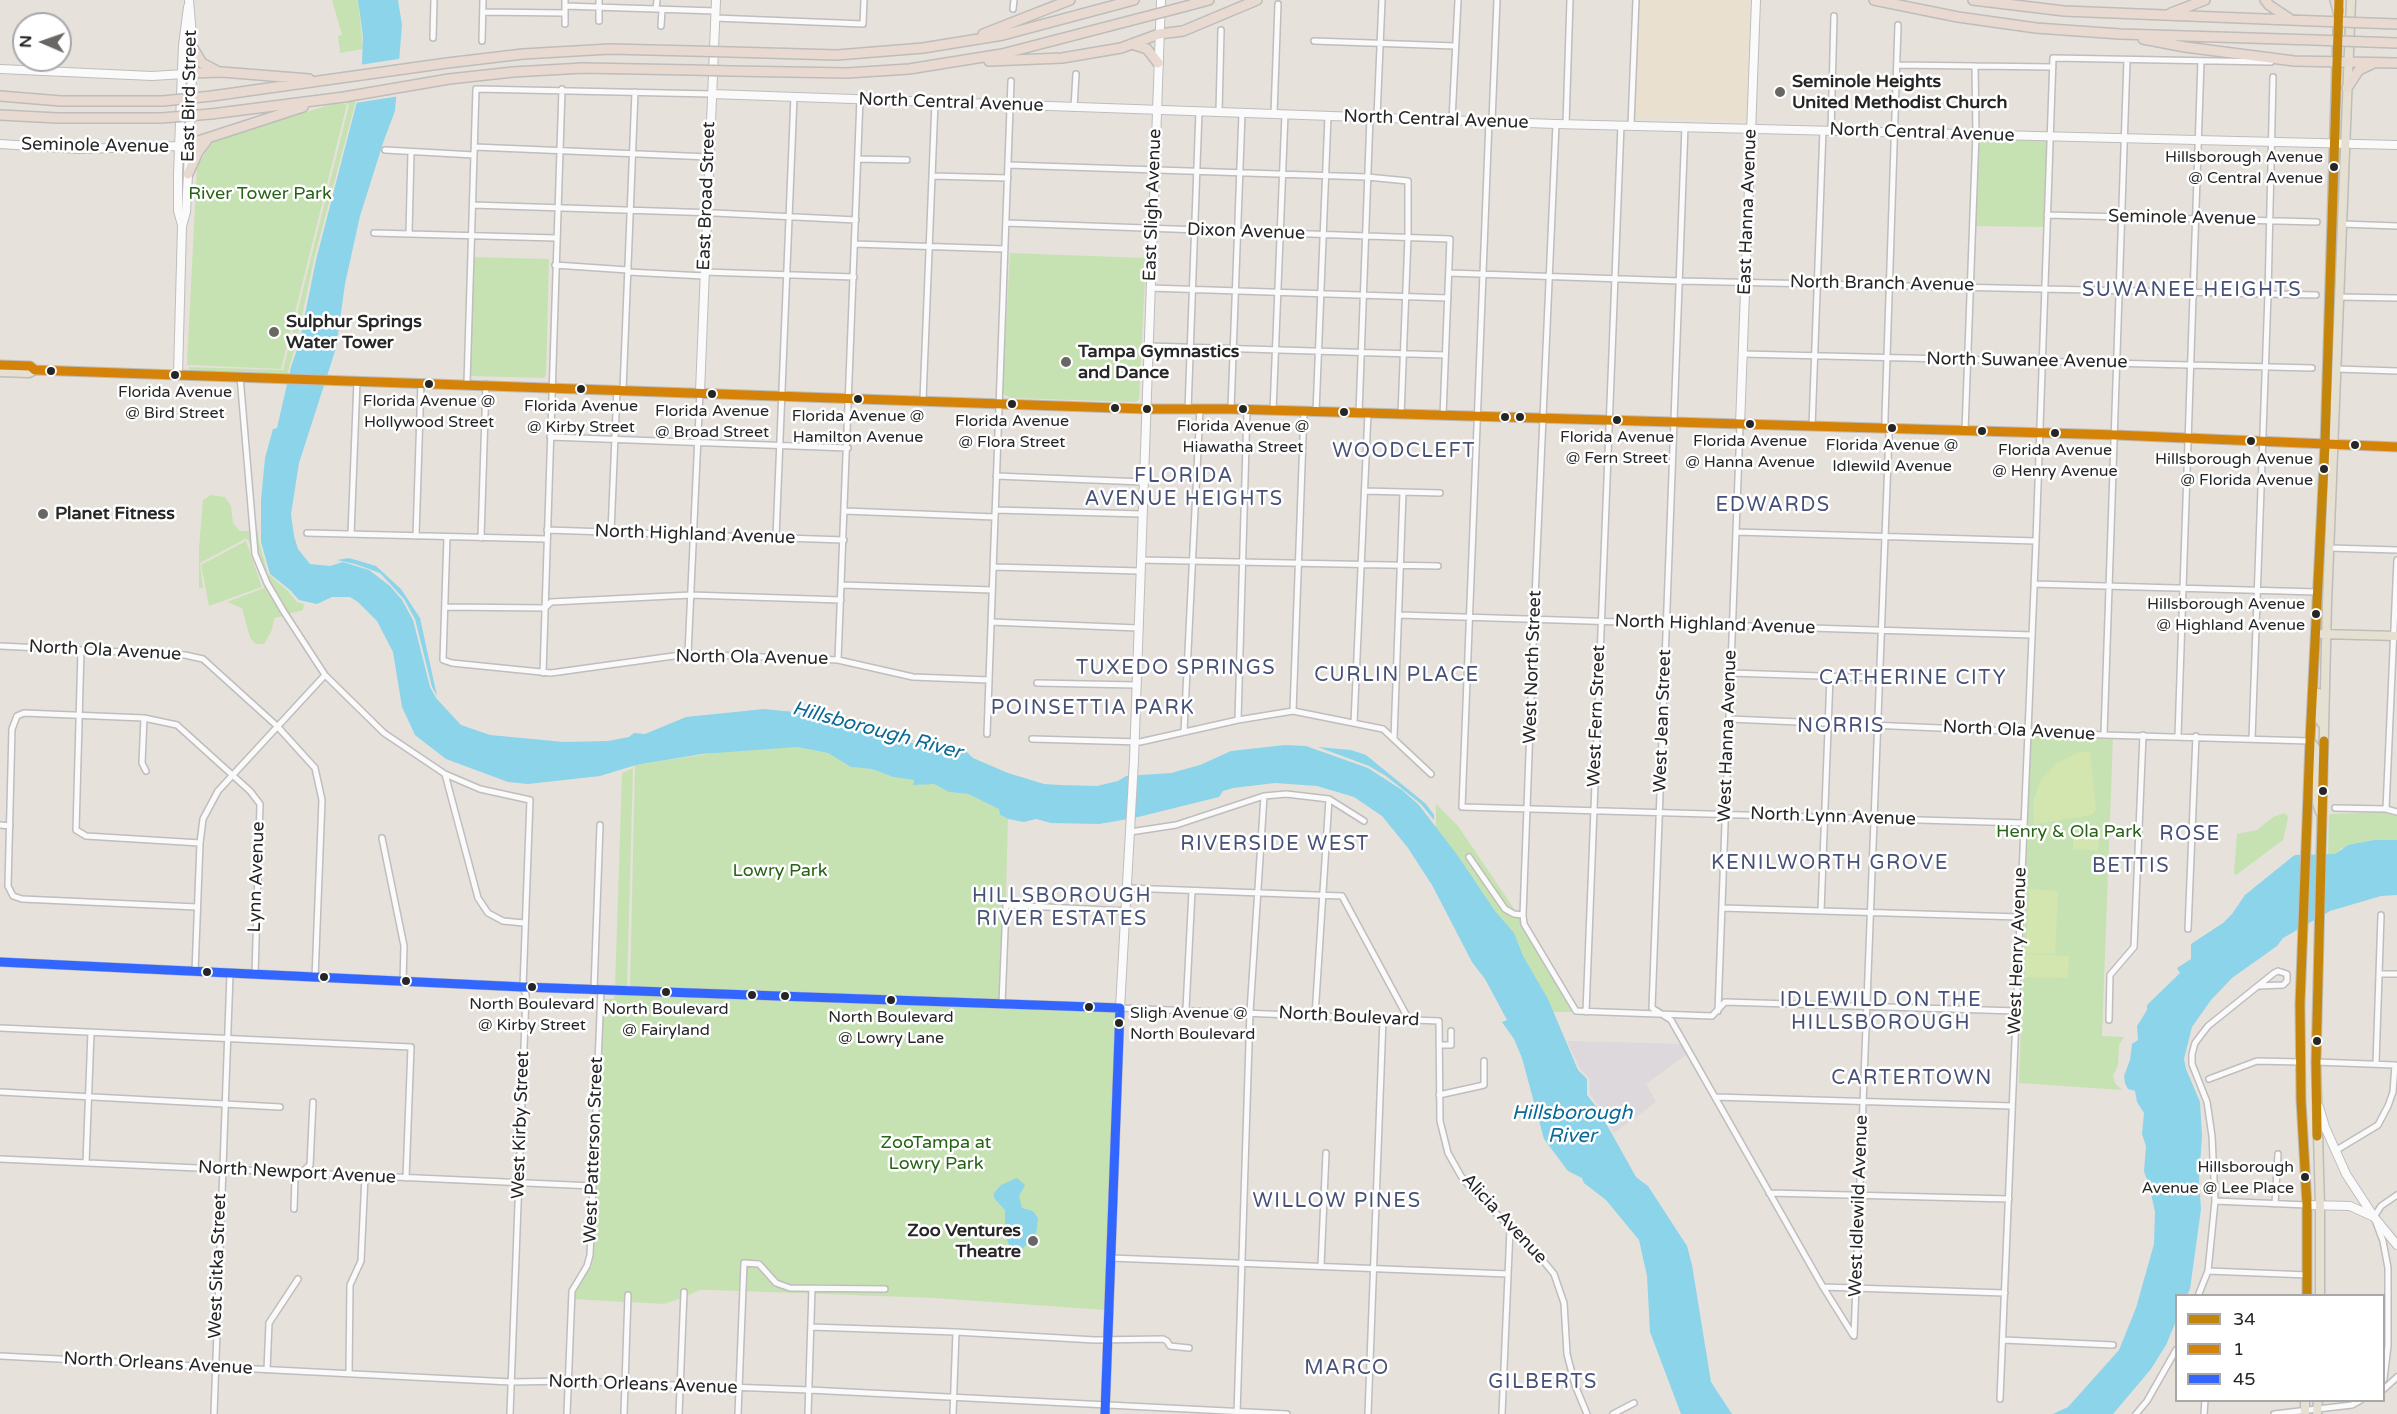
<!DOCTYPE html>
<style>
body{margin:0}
#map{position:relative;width:2397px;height:1414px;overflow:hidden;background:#e6e1db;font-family:"Varela Round",sans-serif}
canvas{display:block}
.legend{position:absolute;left:2175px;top:1294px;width:210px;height:108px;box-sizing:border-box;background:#fff;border:2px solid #a8a8a8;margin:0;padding:8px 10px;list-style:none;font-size:18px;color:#262626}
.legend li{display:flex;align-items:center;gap:12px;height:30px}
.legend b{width:30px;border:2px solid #a8a8a8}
.north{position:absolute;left:12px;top:12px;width:60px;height:60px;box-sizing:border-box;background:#fff;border:2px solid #a8a8a8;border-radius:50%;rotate:272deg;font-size:16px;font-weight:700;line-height:24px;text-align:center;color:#262626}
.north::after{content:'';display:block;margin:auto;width:21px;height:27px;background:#696765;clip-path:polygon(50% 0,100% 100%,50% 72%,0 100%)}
</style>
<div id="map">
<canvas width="2397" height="1414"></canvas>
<ul class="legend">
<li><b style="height:8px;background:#c3860a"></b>34</li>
<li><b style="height:8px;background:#d48208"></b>1</li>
<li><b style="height:8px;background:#36f"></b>45</li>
</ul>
<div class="north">N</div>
</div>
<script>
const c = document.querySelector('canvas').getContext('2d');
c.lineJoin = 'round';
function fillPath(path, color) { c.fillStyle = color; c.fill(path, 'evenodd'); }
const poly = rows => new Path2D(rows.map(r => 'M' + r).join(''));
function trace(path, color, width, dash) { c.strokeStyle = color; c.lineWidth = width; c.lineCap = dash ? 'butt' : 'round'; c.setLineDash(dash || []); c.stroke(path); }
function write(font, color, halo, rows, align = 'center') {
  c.font = font + ' "Varela Round",sans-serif'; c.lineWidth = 5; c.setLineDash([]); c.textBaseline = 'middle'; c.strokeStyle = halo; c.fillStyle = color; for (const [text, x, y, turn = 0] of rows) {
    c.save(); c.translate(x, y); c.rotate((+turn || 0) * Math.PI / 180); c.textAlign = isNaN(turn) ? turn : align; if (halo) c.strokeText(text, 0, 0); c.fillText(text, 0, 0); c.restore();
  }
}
fillPath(poly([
 [1567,1041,1682,1044,1687,1054,1646,1084,1656,1102,1614,1133,1600,1108,1590,1094,1589,1078,1580,1069]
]), '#dcd8db');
fillPath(poly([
 [1637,0,1750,0,1746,121,1633,117]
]), '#eae0cf');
fillPath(poly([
 [332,0,358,0,363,49,340,53,338,36,342,35],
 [356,100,314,259,296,344,287,375,189,372,189,367,283,370,349,105,345,102],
 [336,103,347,104,281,369,187,365,197,167,207,150,214,140],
 [1978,139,2048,140,2045,227,1975,226],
 [1010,253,1146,258,1139,399,1136,402,1011,398,1002,393],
 [473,257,549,259,546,375,544,378,470,376],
 [211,495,225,497,231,506,233,523,240,531,249,531,252,550,248,540,245,539,200,563,203,589,199,587,199,548,203,500],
 [255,530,258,530,259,542,268,574,288,591,297,602,304,604,303,610,288,614,286,611,269,582,258,554],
 [246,541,262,587,209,606,201,565],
 [260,573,283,616,274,618,272,630,264,644,256,644,250,638,242,608,227,602,264,588],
 [2031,735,2113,738,2102,1036,2124,1037,2119,1045,2118,1065,2113,1076,2115,1083,2122,1090,2019,1083],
 [797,747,828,753,851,767,872,769,893,777,914,780,913,784,934,784,949,792,968,794,999,809,1000,815,1008,819,1003,1002,630,988,635,765,734,750],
 [633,768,627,988,615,988,622,773],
 [1436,804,1458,826,1521,919,1572,1012,1551,1012,1436,829],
 [2386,812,2397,815,2397,840,2374,840,2341,848,2336,854,2328,854,2329,814],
 [2284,813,2287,815,2288,819,2283,840,2236,875,2234,873,2237,834,2257,830,2273,817],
 [615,993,1117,1010,1106,1310,935,1298,711,1290,700,1290,686,1296,687,1290,681,1290,681,1298,664,1304,630,1302,630,1293,625,1293,625,1302,574,1299,576,1288,592,1266,593,1255,603,1015,605,999,614,999]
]), '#c7e2b2');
fillPath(poly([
 [2080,752,2090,752,2096,810,2092,815,2034,824,2033,801,2041,779,2056,764],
 [2073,832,2099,833,2098,850,2073,849],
 [2029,889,2058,891,2055,954,2026,953],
 [2025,954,2069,956,2068,978,2025,977]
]), '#d3e6b0');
fillPath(poly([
 [358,0,398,0,402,25,395,111,384,140,360,216,345,284,336,348,299,463,291,514,294,536,298,549,310,564,330,566,343,562,369,570,390,586,402,600,413,620,430,687,436,698,461,725,490,735,564,742,608,741,629,737,634,733,645,734,686,717,764,709,805,713,887,739,951,749,958,747,963,748,973,758,1008,773,1044,784,1060,785,1097,786,1118,781,1126,776,1171,773,1200,765,1231,751,1285,745,1306,746,1368,768,1402,790,1419,805,1458,856,1495,911,1514,933,1523,956,1548,999,1578,1070,1587,1079,1587,1095,1598,1109,1636,1177,1648,1186,1687,1246,1692,1265,1711,1382,1732,1414,1681,1414,1650,1332,1647,1276,1639,1240,1606,1200,1584,1183,1582,1178,1568,1171,1544,1139,1522,1058,1514,1039,1502,1022,1507,1020,1485,979,1472,962,1432,885,1408,848,1382,816,1354,797,1317,786,1275,783,1233,788,1223,791,1219,797,1134,818,1099,824,1051,823,1036,819,1024,822,1008,819,1000,815,999,809,968,794,949,792,934,784,913,785,914,780,893,777,872,769,851,767,828,753,797,747,702,754,636,765,600,776,528,784,508,782,446,759,415,735,402,707,393,652,377,621,358,602,350,597,332,597,317,604,299,600,290,590,270,574,261,542,261,500,265,458,273,429,277,428,291,367,299,344,316,260,361,86,363,37],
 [349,558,376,566,401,589,420,618,437,696,432,687,415,619,404,599,380,573,355,564,337,560],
 [815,714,848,717,882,726,916,742,887,736],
 [1318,747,1351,750,1366,755,1426,804,1434,815,1434,820,1421,804,1386,776,1369,766],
 [2374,840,2397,840,2397,895,2381,896,2330,911,2283,938,2277,946,2232,978,2211,1000,2192,1027,2184,1059,2186,1069,2200,1102,2202,1135,2199,1181,2201,1209,2190,1289,2187,1295,2176,1296,2176,1321,2166,1345,2151,1369,2113,1414,2053,1414,2068,1407,2119,1350,2136,1308,2154,1244,2155,1212,2150,1189,2144,1171,2146,1146,2142,1134,2144,1113,2137,1102,2135,1091,2128,1089,2125,1083,2124,1076,2130,1060,2132,1044,2138,1040,2137,1026,2147,1010,2147,1005,2180,973,2177,968,2191,959,2191,944,2223,923,2232,914,2245,895,2292,857,2295,855,2335,854,2348,845],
 [1017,1178,1025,1185,1019,1196,1022,1208,1033,1211,1038,1218,1036,1235,1020,1251,1014,1250,1008,1243,1005,1231,1005,1210,994,1198,994,1193,1001,1185]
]), '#8cd4ea');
fillPath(poly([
 [405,58,406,68,401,70,400,96,355,103,359,65]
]), '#e6e1db');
const street = poly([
 [565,6,715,11],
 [656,9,657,0],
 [1013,9,1014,0],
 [483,12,565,13],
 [715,18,863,24,864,0],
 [599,21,599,0],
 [565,24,565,0],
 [661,26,662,10],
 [433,38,434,0],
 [482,41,483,0],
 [1314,41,1455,46],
 [1897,65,2053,67],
 [1074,108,1076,74],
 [1219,112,1221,30],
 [1274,114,1278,4],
 [1377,117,1382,0],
 [1452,120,1458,0],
 [1489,121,1462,807,2024,823],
 [1492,121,1497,0],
 [1556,124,1534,620,1523,915,1524,924,1576,1011,1712,1016,1725,1002,2016,1011],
 [1566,124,1570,0],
 [1631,125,1636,0],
 [1685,126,1652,1008,1671,1020,1823,1287,1853,1335],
 [1831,131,1834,16],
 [475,147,709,157],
 [385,150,474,155],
 [858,159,907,160],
 [1008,165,1367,177,1408,181,1408,237,1401,415],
 [932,176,1008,178],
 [473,205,715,213,856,220],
 [2047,215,2317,222],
 [1006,223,1450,239,1443,416],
 [2342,224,2397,226],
 [374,233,556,238],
 [409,234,411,152],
 [855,244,1005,249],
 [555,265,628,270],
 [628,272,704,276],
 [704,272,854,277],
 [1449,273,1680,281,2316,295],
 [1150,288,1448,298],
 [2339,297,2397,298],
 [1148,346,1445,355],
 [1743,354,2312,368],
 [2337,369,2397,371],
 [240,376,255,554,267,583,284,612,325,675,384,733,445,774,480,789,530,800,523,987,526,995,510,1414],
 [467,383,476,89,712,94],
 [623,390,635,92],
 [923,400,935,102],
 [1231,409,1242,113],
 [1188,410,1199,111],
 [1273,411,1285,114],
 [1316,412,1328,116],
 [1359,413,1370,117],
 [1812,427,1823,130],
 [1965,431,1976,134,1975,66],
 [550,437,848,448],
 [996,476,1143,482],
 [1365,491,1440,493],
 [995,510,1142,514],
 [845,511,995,517],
 [547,530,844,540],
 [611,532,617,389],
 [1736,532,2036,541],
 [307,533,547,539],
 [351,534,357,381],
 [416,536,421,382],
 [447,537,443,660,452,663,551,673,688,654,838,660,913,677,989,680],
 [776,537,794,96],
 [481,538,486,384],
 [2330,548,2397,550],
 [1140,560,1438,566],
 [993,567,1140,571],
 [2034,584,2317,592],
 [842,585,992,590],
 [445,607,545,608,551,602,691,595,841,600],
 [1399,615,2032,635],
 [991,622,1138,628],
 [0,646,185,655,203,659,277,726,315,768,322,800,315,978],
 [81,650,76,830,86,836,200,843],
 [688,654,700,392],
 [838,660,860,99],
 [543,673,562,89],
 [1731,673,1880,678],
 [1037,683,1136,685],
 [1293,711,1304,411],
 [144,718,142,763,146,771],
 [1729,719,2104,735,2310,741],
 [1238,720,1247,410],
 [1354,723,1368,413],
 [1184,732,1200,409],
 [987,734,1011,81],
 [2104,735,2127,60],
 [2178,736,2201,61],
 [1394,738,1403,493],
 [1032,739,1140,742,1238,720,1293,711,1383,729,1431,774],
 [2252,739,2268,294,2273,77],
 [445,774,478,898,488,913,503,921,524,923],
 [2335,808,2386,809,2397,812],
 [2386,809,2397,560],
 [0,825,10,826],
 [1130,832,1176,825,1264,796,1286,794,1329,799,1364,821],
 [382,838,404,946,403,982],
 [1469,857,1505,909,1514,914,1523,915],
 [1127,888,1342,896,1409,1020],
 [197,907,22,899,13,896,8,886,12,729,17,716,24,713,144,718,177,725,250,791,260,804,255,975],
 [1722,908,2020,917],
 [1821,911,1830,677],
 [2188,929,2196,736],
 [195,972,200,843,203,819,218,791,325,675],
 [2379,974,2397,974],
 [594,990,600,825],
 [1002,1004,1006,905,1126,911],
 [1120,1008,1439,1021,1440,1121,1448,1153,1461,1176,1475,1193,1536,1252,1554,1274,1564,1303,1567,1354,1575,1385,1587,1414],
 [1186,1009,1192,891],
 [1718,1011,1740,425],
 [1586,1012,1621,125],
 [1315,1016,1329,799],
 [2109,1020,2110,975,2134,947,2143,735],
 [0,1028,411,1047,406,1178],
 [1439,1045,1451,1045,1451,1031],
 [2316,1062,2395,1065],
 [2376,1064,2381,915],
 [2209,1079,2257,1061,2300,1062],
 [0,1092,280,1107],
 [1439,1095,1484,1085,1484,1061],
 [1715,1097,2012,1106],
 [2335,1151,2378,1125,2388,1106,2393,1092,2395,1065],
 [0,1159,593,1186],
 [86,1163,91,1032],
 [1769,1193,2009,1199],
 [2215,1201,2307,1205],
 [2275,1204,2278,1154],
 [294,1209,295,1178,310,1165,313,1102],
 [1111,1258,1508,1274],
 [1321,1266,1326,1153],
 [2208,1271,2308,1275],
 [1823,1287,2005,1293],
 [2198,1296,2208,1271,2215,1201,2212,1136,2207,1102,2192,1064,2192,1054,2195,1043,2208,1026,2274,973,2278,971,2287,974,2287,981,2283,985,2258,986],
 [811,1327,956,1332,1095,1340,1163,1339,1167,1341,1170,1346,1189,1348],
 [1854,1336,1889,434,1885,424,1885,417,1898,25],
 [2003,1340,2113,1345],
 [0,1356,511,1382,568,1381,809,1390,1287,1414],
 [267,1370,269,1323,298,1279],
 [349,1373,350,1285,361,1261,365,1176],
 [2384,1379,2388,1346,2388,1268,2383,1241,2374,1217,2381,1206,2397,1195],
 [2384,1389,2397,1377],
 [2000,1399,2036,541,2053,58,2271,62],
 [214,1414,230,974],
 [567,1414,572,1291,587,1266,590,1255,601,990],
 [624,1414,628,1295],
 [679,1414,684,1292],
 [738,1414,744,1263,759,1264,776,1283,790,1288,885,1289],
 [808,1414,812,1288],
 [953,1414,956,1332],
 [1237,1414,1250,1012,1264,796],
 [1368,1414,1383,1019],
 [1502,1414,1510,1229],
 [1613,1414,1634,1403],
 [2136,1414,2147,1401,2176,1350],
 [2204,1414,2205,1400],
 [2274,1414,2352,1405,2361,1400]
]);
const secondary = poly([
 [0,69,152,76,184,74],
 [712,94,1556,124,2397,145],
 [0,144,79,149,181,146],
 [182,225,178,211,178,174,183,45,188,7],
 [178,374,182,226,186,212,188,174,193,48,189,0],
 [700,392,716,0],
 [1740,425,1756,0],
 [0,962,523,987,1120,1008],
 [2319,1107,2325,1127,2346,1174,2374,1217,2397,1245],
 [2307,1205,2350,1206,2372,1216],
 [1105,1414,1120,1008,1134,760,1161,0]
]);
const primary = poly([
 [0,365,30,366,35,370,1145,409,1231,409,2116,435,2397,447],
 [0,372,29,373,35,370],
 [2322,634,2397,636],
 [2318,693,2317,717,2324,726],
 [2310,741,2317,750,2317,803,2320,812],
 [2307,1296,2307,1205,2301,1100,2300,1004,2310,741,2325,444,2338,15],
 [2320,1296,2320,1206,2316,1062,2327,604,2351,0],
 [2305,1414,2305,1400],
 [2317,1414,2318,1400]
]);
const highway = poly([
 [1874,0,1958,17,2036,28,2120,34,2314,40],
 [1973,0,2064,11,2315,21],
 [2265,0,2269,5,2290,19],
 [2335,0,2338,11],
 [1183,7,1209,0],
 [2171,13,2205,0],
 [2369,23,2397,24],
 [983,34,1070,0],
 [2143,39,2185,47,2294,61,2397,63],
 [2369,42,2397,43],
 [1135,45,1147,49,1158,63],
 [193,48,202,63,217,71],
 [731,52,837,55,923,48,1003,35,1134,0],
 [989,61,1062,58,1121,48,1159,34,1183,31,1257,0],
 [731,71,847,73,909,69,1002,54,1129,21],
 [192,73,222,72,309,79],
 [2347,88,2359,70,2372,64],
 [0,96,61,101,163,101],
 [212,96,447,63,523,54,610,49,692,51],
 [211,114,344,97,449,79,513,72,583,68,692,70],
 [0,115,58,118,161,118],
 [189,144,303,107],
 [188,174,198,152,207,140]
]);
trace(street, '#bfbdbd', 8);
trace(secondary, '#bfbdbd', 10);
trace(primary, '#bebdbb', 11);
trace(highway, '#bebdbb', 12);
trace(street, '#fbfafa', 5);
trace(secondary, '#fbfafa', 8);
trace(primary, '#e5e0d1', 8);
trace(highway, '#e8dad1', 9);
const highwayBridge = poly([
 [1129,21,1183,7],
 [2315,21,2369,23],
 [2314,40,2369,42],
 [692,51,731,52],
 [692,70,731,71],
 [163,101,212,96],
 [161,118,211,114]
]);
trace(highwayBridge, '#bebdbb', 12, []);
trace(highwayBridge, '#e8dad1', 9);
trace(poly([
 [2317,1136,2316,1062,2324,741],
 [2307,1296,2307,1205,2301,1100,2300,1004,2310,741,2325,444,2339,0]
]), '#c3860a', 9);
trace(poly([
 [0,365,30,366,35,370,1145,409,1231,409,2116,435,2397,447]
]), '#d48208', 9);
trace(poly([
 [0,962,523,987,1120,1008,1105,1414]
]), '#36f', 9);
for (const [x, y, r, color] of [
 [1780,92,6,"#696765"],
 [2334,167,5,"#262626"],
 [274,332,6,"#696765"],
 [1066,362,6,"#696765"],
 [51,371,5,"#262626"],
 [175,375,5,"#262626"],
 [429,384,5,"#262626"],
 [581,389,5,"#262626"],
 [712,394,5,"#262626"],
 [858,399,5,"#262626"],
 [1012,404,5,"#262626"],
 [1115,408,5,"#262626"],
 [1147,409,5,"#262626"],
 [1243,409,5,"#262626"],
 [1344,412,5,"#262626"],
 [1505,417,5,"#262626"],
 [1520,417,5,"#262626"],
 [1617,420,5,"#262626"],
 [1750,424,5,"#262626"],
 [1892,428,5,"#262626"],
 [1982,431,5,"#262626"],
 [2055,433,5,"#262626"],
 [2251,441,5,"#262626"],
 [2355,445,5,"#262626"],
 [2324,469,5,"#262626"],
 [43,514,6,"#696765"],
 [2316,614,5,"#262626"],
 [2323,791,5,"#262626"],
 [207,972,5,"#262626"],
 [324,977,5,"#262626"],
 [406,981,5,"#262626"],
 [532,987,5,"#262626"],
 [666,992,5,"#262626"],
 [752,995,5,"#262626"],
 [785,996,5,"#262626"],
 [891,1000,5,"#262626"],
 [1089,1007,5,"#262626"],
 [1119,1023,5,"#262626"],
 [2317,1041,5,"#262626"],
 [2305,1177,5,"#262626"],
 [1033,1241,6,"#696765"]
]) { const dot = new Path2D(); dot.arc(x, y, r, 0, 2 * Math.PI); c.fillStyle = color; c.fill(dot); trace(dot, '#fff', 2); }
write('16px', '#262626', '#fff', [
 ["Hillsborough Avenue",2323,158,"right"],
 ["@ Central Avenue",2323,179,"right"],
 ["Florida Avenue",175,393],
 ["@ Bird Street",175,414],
 ["Florida Avenue @",429,402],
 ["Hollywood Street",429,423],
 ["Florida Avenue",581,407],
 ["@ Kirby Street",581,428],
 ["Florida Avenue",712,412],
 ["@ Broad Street",712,433],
 ["Florida Avenue @",858,417],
 ["Hamilton Avenue",858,438],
 ["Florida Avenue",1012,422],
 ["@ Flora Street",1012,443],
 ["Florida Avenue @",1243,427],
 ["Hiawatha Street",1243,448],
 ["Florida Avenue",1617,438],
 ["@ Fern Street",1617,459],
 ["Florida Avenue",1750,442],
 ["@ Hanna Avenue",1750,463],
 ["Florida Avenue @",1892,446],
 ["Idlewild Avenue",1892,467],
 ["Florida Avenue",2055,451],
 ["@ Henry Avenue",2055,472],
 ["Hillsborough Avenue",2313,460,"right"],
 ["@ Florida Avenue",2313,481,"right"],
 ["Hillsborough Avenue",2305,605,"right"],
 ["@ Highland Avenue",2305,626,"right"],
 ["North Boulevard",532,1005],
 ["@ Kirby Street",532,1026],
 ["North Boulevard",666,1010],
 ["@ Fairyland",666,1031],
 ["Sligh Avenue @",1130,1014,"left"],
 ["North Boulevard",1130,1035,"left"],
 ["North Boulevard",891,1018],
 ["@ Lowry Lane",891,1039],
 ["Hillsborough",2294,1168,"right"],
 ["Avenue @ Lee Place",2294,1189,"right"]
]);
write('bold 18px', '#262626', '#fff', [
 ["Seminole Heights",1792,82],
 ["United Methodist Church",1792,103],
 ["Sulphur Springs",286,322],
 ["Water Tower",286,343],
 ["Tampa Gymnastics",1078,352],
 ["and Dance",1078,373],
 ["Planet Fitness",55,514],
 ["Zoo Ventures",1021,1231,"right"],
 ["Theatre",1021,1252,"right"]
], 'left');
write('18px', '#262626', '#fff', [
 ["East Bird Street",190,96,-89],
 ["North Central Avenue",951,103,2],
 ["North Central Avenue",1436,120,2],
 ["North Central Avenue",1922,133,2],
 ["Seminole Avenue",95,146,1],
 ["East Broad Street",707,196,-88],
 ["East Sligh Avenue",1153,205,-88],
 ["East Hanna Avenue",1748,212,-88],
 ["Seminole Avenue",2182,218,1],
 ["Dixon Avenue",1246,232,2],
 ["North Branch Avenue",1882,284,1],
 ["North Suwanee Avenue",2027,361,1],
 ["North Highland Avenue",695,535,2],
 ["North Highland Avenue",1715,625,2],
 ["North Ola Avenue",105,651,3],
 ["North Ola Avenue",752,658,1],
 ["West North Street",1533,667,-88],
 ["West Fern Street",1597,716,-88],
 ["West Jean Street",1663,721,-88],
 ["North Ola Avenue",2019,731,3],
 ["West Hanna Avenue",1728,736,-88],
 ["North Lynn Avenue",1833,817,2],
 ["Lynn Avenue",257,877,-88],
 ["West Henry Avenue",2018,951,-88],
 ["North Boulevard",1349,1017,3],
 ["West Kirby Street",521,1125,-88],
 ["West Patterson Street",594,1150,-88],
 ["North Newport Avenue",297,1173,3],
 ["West Idlewild Avenue",1859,1206,-88],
 ["Alicia Avenue",1504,1219,47],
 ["West Sitka Street",218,1266,-88],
 ["North Orleans Avenue",158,1364,3],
 ["North Orleans Avenue",643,1385,2]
]);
write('18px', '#286317', '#fff', [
 ["River Tower Park",260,194],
 ["Henry & Ola Park",2069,832],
 ["Lowry Park",780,871],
 ["ZooTampa at",936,1143],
 ["Lowry Park",936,1164]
]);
c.letterSpacing = '1.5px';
write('20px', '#475077', '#fff', [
 ["SUWANEE HEIGHTS",2192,291],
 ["WOODCLEFT",1404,452],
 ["FLORIDA",1184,477],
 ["AVENUE HEIGHTS",1184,500],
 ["EDWARDS",1773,506],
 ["TUXEDO SPRINGS",1176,669],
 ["CURLIN PLACE",1397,676],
 ["CATHERINE CITY",1913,679],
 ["POINSETTIA PARK",1093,709],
 ["NORRIS",1841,727],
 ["ROSE",2190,835],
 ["RIVERSIDE WEST",1275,845],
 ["KENILWORTH GROVE",1830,864],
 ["BETTIS",2131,867],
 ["HILLSBOROUGH",1062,897],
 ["RIVER ESTATES",1062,920],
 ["IDLEWILD ON THE",1881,1001],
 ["HILLSBOROUGH",1881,1024],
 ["CARTERTOWN",1912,1079],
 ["WILLOW PINES",1337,1202],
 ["MARCO",1347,1369],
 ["GILBERTS",1543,1383]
]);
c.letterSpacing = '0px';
write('italic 20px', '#0a6997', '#fff', [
 ["Hillsborough River",877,731,15],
 ["Hillsborough",1572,1114],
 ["River",1572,1137]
]);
</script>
